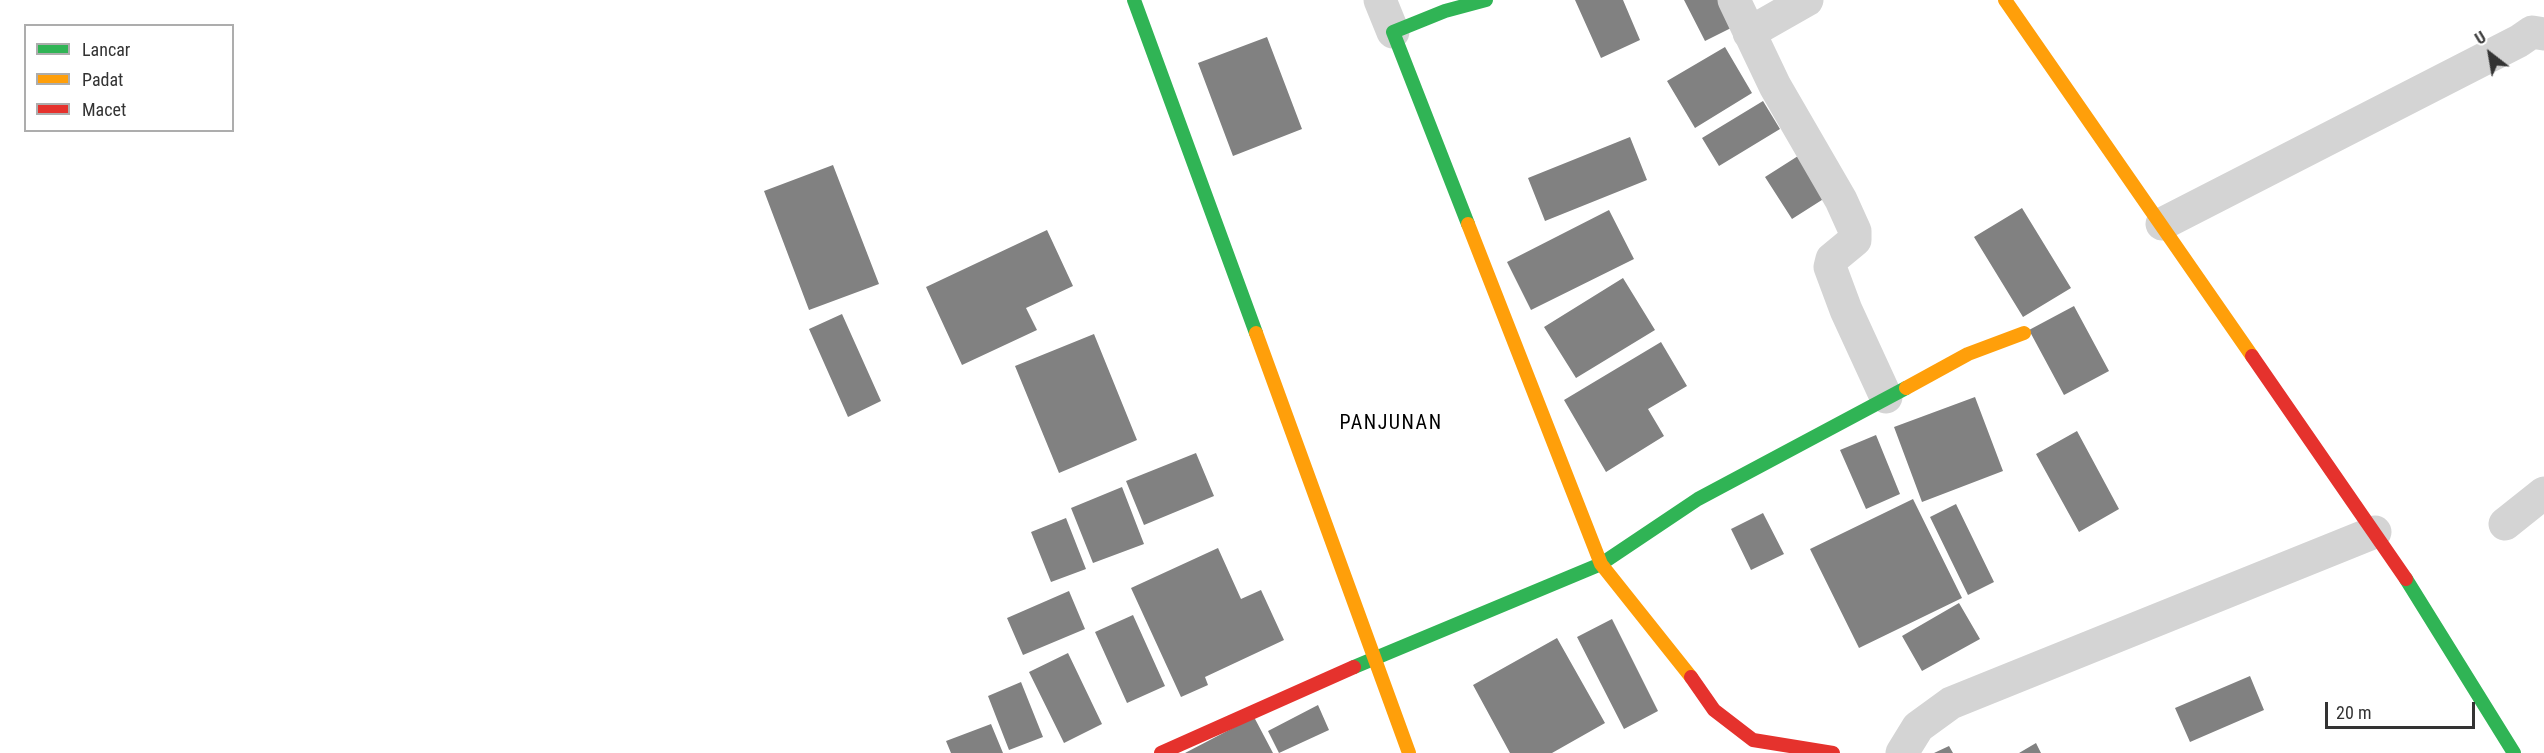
<!DOCTYPE html>
<style>
body{margin:0}
#map{position:relative;width:2544px;height:753px;overflow:hidden;background:#fff;font-family:"Roboto Condensed",sans-serif}
canvas{display:block}
.legend{position:absolute;left:24px;top:24px;width:210px;height:108px;box-sizing:border-box;background:#fff;border:2px solid #adadad;margin:0;padding:8px 10px;list-style:none;font-size:18px;color:#333}
.legend li{display:flex;align-items:center;gap:12px;height:30px}
.legend b{width:30px;border:2px solid #adadad}
.north{position:absolute;left:2460px;top:24px;width:60px;height:60px;-webkit-text-stroke:4px #fff;paint-order:stroke;rotate:329deg;font-size:16px;font-weight:700;line-height:24px;text-align:center;color:#333}
.north::after{content:'';display:block;margin:auto;width:21px;height:27px;background:#333;clip-path:polygon(50% 0,100% 100%,50% 72%,0 100%)}
.scale{position:absolute;left:2325px;top:702px;width:150px;height:27px;box-sizing:border-box;border:3px solid #333;border-top:0;padding-left:8px;font-size:18px;line-height:21px;white-space:nowrap;color:#333;-webkit-text-stroke:4px #fff;paint-order:stroke}
</style>
<div id="map">
<canvas width="2544" height="753"></canvas>
<ul class="legend">
<li><b style="height:8px;background:#30b455"></b>Lancar</li>
<li><b style="height:8px;background:#ff9f0a"></b>Padat</li>
<li><b style="height:8px;background:#e5322d"></b>Macet</li>
</ul>
<div class="north">U</div>
<div class="scale">20 m</div>
</div>
<script>
const c = document.querySelector('canvas').getContext('2d');
c.lineJoin = 'round';
function fillPath(path, color) { c.fillStyle = color; c.fill(path, 'evenodd'); }
const poly = rows => new Path2D(rows.map(r => 'M' + r).join(''));
function trace(path, color, width, dash) { c.strokeStyle = color; c.lineWidth = width; c.lineCap = dash ? 'butt' : 'round'; c.setLineDash(dash || []); c.stroke(path); }
function write(font, color, halo, rows, align = 'center') {
  c.font = font + ' "Roboto Condensed",sans-serif'; c.lineWidth = 6; c.setLineDash([]); c.textBaseline = 'middle'; c.strokeStyle = halo; c.fillStyle = color; for (const [text, x, y, turn = 0] of rows) {
    c.save(); c.translate(x, y); c.rotate((+turn || 0) * Math.PI / 180); c.textAlign = isNaN(turn) ? turn : align; if (halo) c.strokeText(text, 0, 0); c.fillText(text, 0, 0); c.restore();
  }
}
fillPath(poly([
 [1575,0,1623,0,1640,40,1601,58],
 [1684,0,1725,0,1737,25,1705,41],
 [1267,37,1302,129,1233,156,1198,63],
 [1725,47,1752,93,1695,128,1667,81],
 [1763,101,1780,129,1719,166,1702,138],
 [1630,137,1647,180,1545,221,1528,178],
 [1798,156,1825,198,1792,219,1765,177],
 [833,165,879,284,809,310,764,191],
 [2022,208,2071,288,2023,317,1974,237],
 [1609,210,1634,259,1531,310,1507,262],
 [1047,230,1073,286,1026,308,1037,330,962,365,926,287],
 [1623,278,1655,330,1576,378,1544,327],
 [2074,306,2109,371,2064,395,2029,330],
 [842,314,881,401,848,417,809,329],
 [1094,334,1137,440,1059,473,1015,366],
 [1661,342,1687,386,1648,409,1664,436,1606,472,1564,400],
 [1975,397,2003,471,1922,502,1894,427],
 [2077,431,2119,509,2079,532,2036,454],
 [1876,435,1900,494,1866,509,1840,450],
 [1196,453,1214,496,1144,525,1126,481],
 [1122,487,1144,544,1093,563,1071,508],
 [1913,499,1962,598,1859,648,1810,549],
 [1956,504,1994,582,1968,595,1930,517],
 [1763,513,1784,554,1751,570,1731,529],
 [1066,518,1086,569,1051,582,1031,532],
 [1218,548,1241,599,1261,590,1284,640,1205,677,1208,685,1181,697,1131,588],
 [1069,591,1085,629,1023,655,1007,618],
 [1959,603,1980,639,1922,671,1902,636],
 [1133,615,1165,686,1127,703,1095,632],
 [1612,619,1658,711,1624,729,1577,637],
 [1557,638,1605,723,1552,753,1510,753,1473,685],
 [1068,653,1102,724,1064,743,1029,672],
 [2250,676,2264,710,2190,742,2175,708],
 [1021,682,1043,737,1009,750,988,696],
 [1318,705,1329,730,1279,753,1268,731],
 [1254,717,1273,753,1185,753],
 [991,724,1003,753,951,753,946,741],
 [2036,743,2041,753,2019,753],
 [1949,746,1953,753,1934,753]
]), '#818181');
trace(poly([
 [1380,0,1393,32],
 [1734,0,1775,86,1841,200,1855,231,1855,240,1832,259,1830,267,1846,310,1886,397],
 [1749,33,1807,0],
 [2162,224,2519,41,2532,32,2544,34],
 [2505,524,2544,493],
 [1902,753,1918,727,1951,703,2375,532]
]), '#d4d4d4', 33);
trace(poly([
 [1134,0,1256,333],
 [1468,224,1393,32,1445,11,1486,0],
 [2406,579,2514,753],
 [1354,667,1601,564,1698,499,1906,388]
]), '#30b455', 14);
trace(poly([
 [2005,0,2252,356],
 [1468,224,1601,564,1691,677],
 [1256,333,1409,753],
 [1906,388,1968,354,2024,333]
]), '#ff9f0a', 14);
trace(poly([
 [2252,356,2406,579],
 [1691,677,1714,710,1753,740,1833,753],
 [1161,753,1354,667]
]), '#e5322d', 14);
c.letterSpacing = '1.5px';
write('20px', '#000', '#fff', [
 ["PANJUNAN",1391,424]
]);
c.letterSpacing = '0px';
</script>
